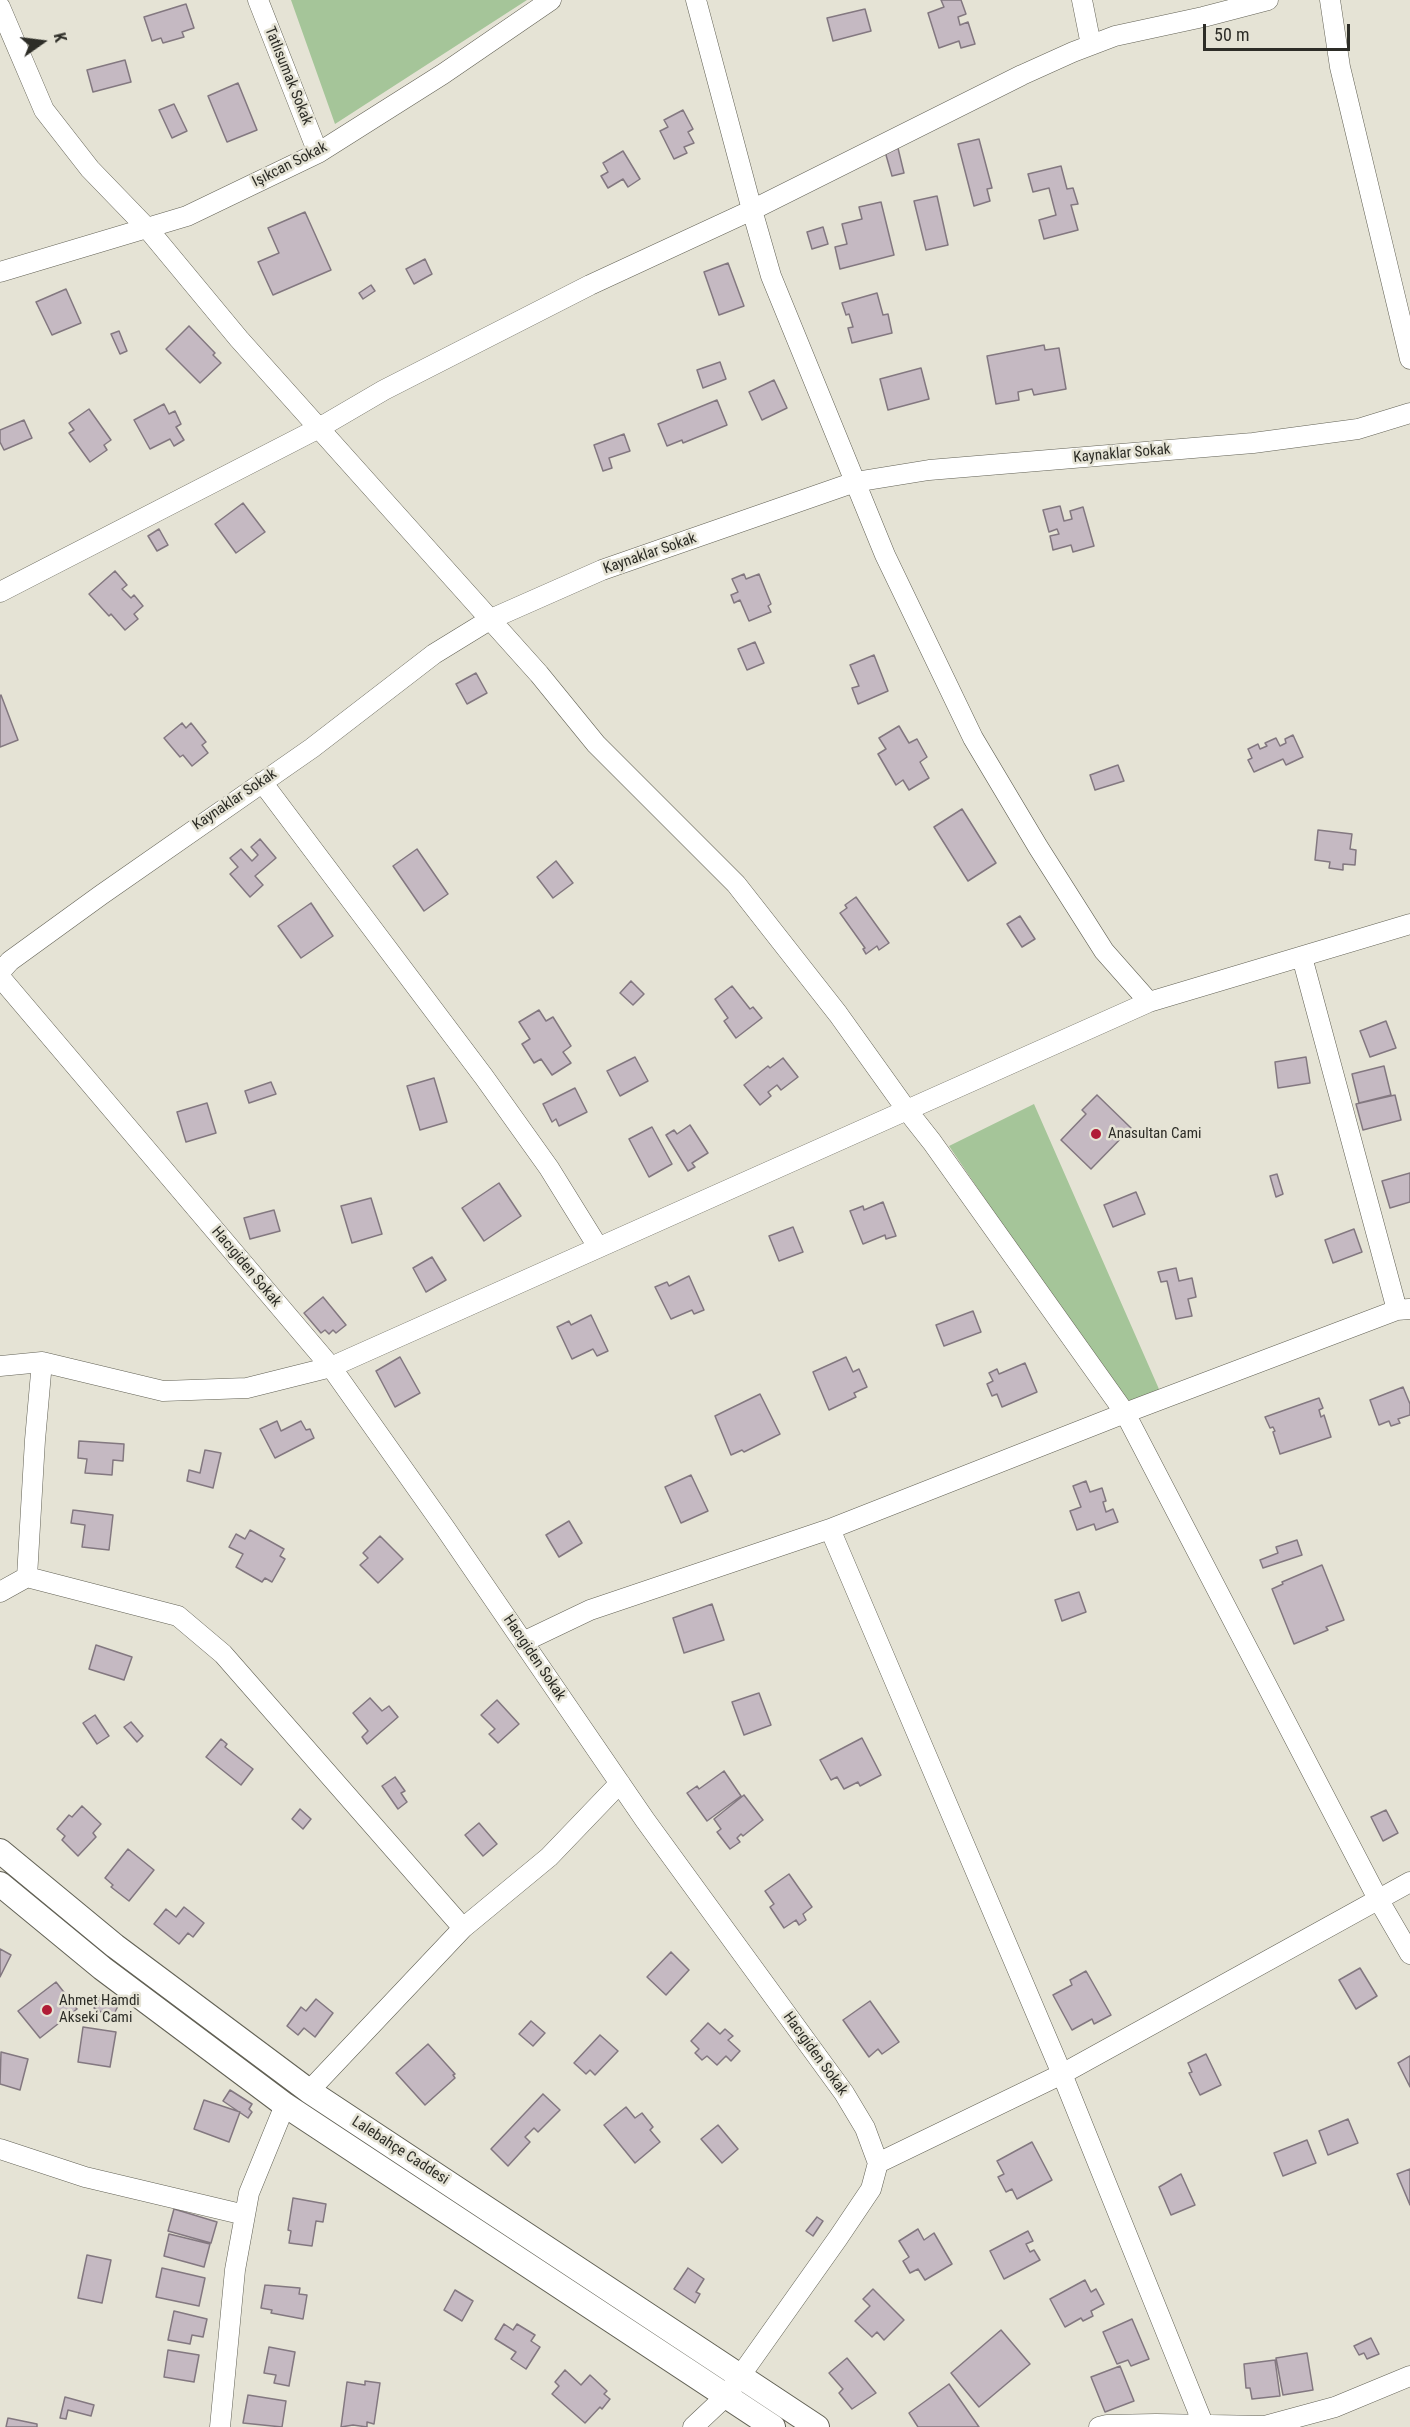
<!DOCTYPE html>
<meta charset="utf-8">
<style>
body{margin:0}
#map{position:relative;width:1410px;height:2427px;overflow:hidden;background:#e5e3d5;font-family:"Roboto Condensed",sans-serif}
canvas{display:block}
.north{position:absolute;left:12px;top:12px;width:60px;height:60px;-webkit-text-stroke:4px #e5e3d5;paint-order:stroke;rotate:76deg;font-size:16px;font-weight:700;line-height:24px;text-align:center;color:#2d2d27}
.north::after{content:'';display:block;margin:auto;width:21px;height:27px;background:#2d2d27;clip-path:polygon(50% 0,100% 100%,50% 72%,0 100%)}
.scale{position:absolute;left:1203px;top:24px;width:147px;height:27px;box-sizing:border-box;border:3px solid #2d2d27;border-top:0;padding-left:8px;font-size:18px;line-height:21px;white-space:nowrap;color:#2d2d27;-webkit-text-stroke:4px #e5e3d5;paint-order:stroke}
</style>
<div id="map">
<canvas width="1410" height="2427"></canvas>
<div class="north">K</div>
<div class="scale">50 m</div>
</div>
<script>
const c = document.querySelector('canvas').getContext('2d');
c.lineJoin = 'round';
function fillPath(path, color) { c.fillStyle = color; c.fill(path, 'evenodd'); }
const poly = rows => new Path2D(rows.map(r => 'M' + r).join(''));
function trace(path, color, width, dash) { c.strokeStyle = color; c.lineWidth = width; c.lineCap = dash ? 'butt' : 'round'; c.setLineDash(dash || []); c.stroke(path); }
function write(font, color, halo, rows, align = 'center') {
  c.font = font + ' "Roboto Condensed",sans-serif'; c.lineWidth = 5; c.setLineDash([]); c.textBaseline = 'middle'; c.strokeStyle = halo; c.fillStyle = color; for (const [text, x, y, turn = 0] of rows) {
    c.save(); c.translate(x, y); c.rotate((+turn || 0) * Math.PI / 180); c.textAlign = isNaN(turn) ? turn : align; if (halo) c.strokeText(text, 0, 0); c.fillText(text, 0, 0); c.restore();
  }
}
fillPath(poly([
 [291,0,527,0,335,124],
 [1034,1104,1162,1396,1123,1402,949,1146]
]), '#a5c599');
const building = poly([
 [941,0,961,0,966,14,958,17,960,25,968,22,975,44,961,48,959,41,939,48,928,13,944,7,941,0],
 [186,4,194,28,182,32,184,37,163,43,161,38,152,41,144,17,186,4],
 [865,9,871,31,833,41,827,18,865,9],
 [125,60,131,82,93,92,87,70,125,60],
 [238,83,257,130,227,142,208,96,238,83],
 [174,104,187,131,172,138,159,110,174,104],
 [683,110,693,129,688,132,694,143,684,147,687,153,674,159,660,131,668,127,664,120,683,110],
 [979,139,992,188,987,189,990,201,974,206,958,144,979,139],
 [897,144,904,173,892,176,884,148,897,144],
 [623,151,640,179,628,187,623,179,608,188,601,176,608,172,603,163,623,151],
 [1061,166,1067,189,1073,188,1078,204,1071,205,1078,230,1044,239,1039,220,1056,215,1049,188,1033,192,1028,174,1061,166],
 [937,196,948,245,926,250,914,201,937,196],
 [881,202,894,255,840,269,835,247,847,244,842,224,862,219,859,207,881,202],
 [305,212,331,270,273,295,258,262,279,253,268,228,305,212],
 [823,227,828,244,812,249,807,232,823,227],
 [425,259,432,274,414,284,406,269,425,259],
 [728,263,744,306,719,315,704,272,728,263],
 [371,285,375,291,363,299,359,293,371,285],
 [66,289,81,323,52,335,36,302,66,289],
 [877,293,883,315,888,314,892,333,852,343,848,328,853,327,849,314,846,315,842,303,877,293],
 [189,326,215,353,213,355,221,363,200,383,166,349,189,326],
 [119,331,127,351,120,354,111,334,119,331],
 [1044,345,1045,350,1059,348,1066,389,1034,395,1032,389,1018,392,1019,400,996,404,987,356,1044,345],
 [720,362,726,379,703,388,697,370,720,362],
 [921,368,929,399,888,410,880,379,921,368],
 [774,380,787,408,762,420,749,392,774,380],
 [717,400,727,425,683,443,682,440,667,446,658,424,717,400],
 [164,404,169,414,175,411,181,424,176,427,184,440,174,446,170,439,150,449,134,420,164,404],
 [89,409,111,440,104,445,107,450,90,462,69,433,74,430,69,423,89,409],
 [24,420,32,438,4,450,0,442,0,430,24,420],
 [624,434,630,451,609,458,612,468,603,471,594,445,624,434],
 [243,503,265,532,236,553,215,524,243,503],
 [1060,506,1064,521,1072,519,1070,511,1083,507,1094,546,1073,552,1071,545,1053,550,1050,536,1059,534,1057,529,1049,532,1043,510,1060,506],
 [159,529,168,545,157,551,148,536,159,529],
 [115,571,127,585,122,589,131,598,134,595,143,606,134,614,138,619,125,630,111,614,109,616,89,594,115,571],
 [744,574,746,579,759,574,771,604,768,606,771,612,749,621,740,600,734,603,731,595,738,592,732,579,744,574],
 [755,642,764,663,747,670,738,649,755,642],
 [874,655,888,691,858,704,852,688,859,686,850,665,874,655],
 [476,673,487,693,467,704,456,684,476,673],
 [1,695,18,740,0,747,0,696,1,695],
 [182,723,186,728,191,723,206,742,202,745,208,753,192,766,183,755,180,757,164,738,182,723],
 [899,726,909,743,917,739,927,757,920,762,929,778,909,790,903,780,896,785,878,754,886,749,879,738,899,726],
 [1293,735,1303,757,1286,765,1283,759,1254,772,1248,760,1252,758,1248,749,1258,744,1260,749,1267,746,1265,743,1276,738,1280,746,1286,743,1285,739,1293,735],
 [1118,765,1124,781,1095,790,1090,775,1118,765],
 [962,809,996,863,968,881,934,827,962,809],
 [1318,830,1352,834,1350,849,1356,850,1355,865,1343,864,1343,870,1329,868,1330,862,1315,860,1318,830],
 [260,839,276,858,255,876,263,885,250,897,230,874,238,867,230,858,241,849,252,861,258,855,251,847,260,839],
 [417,849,448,894,424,911,393,866,417,849],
 [556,861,573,883,553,898,537,877,556,861],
 [856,897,889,943,879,950,877,946,866,954,863,949,865,948,840,913,847,908,845,905,856,897],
 [311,903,333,936,301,958,278,926,311,903],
 [1020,916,1035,939,1022,947,1007,924,1020,916],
 [631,981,644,994,633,1005,620,993,631,981],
 [732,986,750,1009,753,1007,762,1018,736,1038,724,1021,728,1018,715,999,732,986],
 [539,1010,546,1021,553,1017,571,1046,563,1052,571,1063,552,1075,541,1059,534,1063,522,1044,530,1039,519,1022,539,1010],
 [1386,1021,1396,1048,1370,1057,1360,1031,1386,1021],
 [635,1057,648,1081,620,1096,607,1071,635,1057],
 [1306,1057,1310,1083,1278,1088,1275,1062,1306,1057],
 [783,1058,798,1077,781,1090,777,1085,768,1092,771,1096,760,1105,744,1085,768,1066,770,1068,783,1058],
 [1384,1066,1391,1095,1359,1103,1352,1074,1384,1066],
 [434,1078,447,1122,420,1130,407,1086,434,1078],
 [271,1082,276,1094,249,1103,245,1091,271,1082],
 [575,1088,587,1112,559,1126,556,1119,552,1122,543,1104,575,1088],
 [1097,1095,1131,1128,1091,1169,1061,1140,1086,1114,1082,1110,1097,1095],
 [1395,1095,1401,1120,1363,1130,1356,1104,1395,1095],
 [207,1103,216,1133,186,1142,177,1112,207,1103],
 [690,1125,708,1153,692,1163,695,1167,688,1171,666,1135,674,1130,677,1134,690,1125],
 [652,1127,672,1164,649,1177,629,1139,652,1127],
 [1410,1173,1410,1202,1390,1208,1382,1181,1410,1173],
 [1277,1174,1283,1194,1276,1197,1270,1176,1277,1174],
 [499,1183,521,1216,484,1241,462,1208,499,1183],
 [1136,1192,1145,1214,1113,1227,1104,1205,1136,1192],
 [371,1198,382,1234,352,1243,341,1206,371,1198],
 [883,1202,896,1236,886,1239,885,1235,863,1244,850,1211,863,1206,864,1210,883,1202],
 [274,1210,280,1231,250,1239,244,1218,274,1210],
 [793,1227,803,1252,779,1261,769,1236,793,1227],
 [1354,1229,1362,1252,1333,1263,1325,1240,1354,1229],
 [432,1257,446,1280,426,1292,413,1268,432,1257],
 [1176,1268,1179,1281,1192,1278,1196,1297,1188,1299,1192,1316,1176,1319,1167,1281,1161,1282,1158,1272,1176,1268],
 [689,1276,704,1310,694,1314,692,1310,671,1319,655,1287,667,1282,669,1286,689,1276],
 [323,1297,346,1325,336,1333,333,1330,329,1334,325,1330,321,1333,304,1313,323,1297],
 [973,1311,981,1332,944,1346,936,1325,973,1311],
 [591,1315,608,1351,597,1356,593,1349,572,1359,557,1327,569,1321,571,1325,591,1315],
 [400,1357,420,1393,395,1407,376,1371,400,1357],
 [846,1357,853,1372,859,1369,867,1387,854,1393,856,1397,829,1410,813,1372,846,1357],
 [1025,1363,1037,1392,1002,1407,997,1394,992,1396,987,1384,993,1381,989,1373,997,1369,999,1374,1025,1363],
 [1403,1387,1410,1404,1410,1415,1398,1419,1400,1423,1391,1426,1389,1421,1379,1425,1370,1400,1403,1387],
 [760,1394,780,1434,744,1452,742,1450,731,1455,715,1416,760,1394],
 [1319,1398,1323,1408,1319,1410,1321,1417,1324,1415,1331,1437,1280,1454,1273,1432,1275,1431,1273,1427,1270,1428,1265,1417,1319,1398],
 [277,1421,281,1431,301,1421,306,1430,310,1429,314,1438,275,1458,260,1429,277,1421],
 [79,1441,124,1444,123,1461,113,1460,112,1475,85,1473,87,1459,78,1458,79,1441],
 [205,1450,221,1453,213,1488,187,1481,189,1470,200,1473,205,1450],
 [691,1475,708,1511,681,1523,665,1487,691,1475],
 [1086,1481,1090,1492,1102,1488,1106,1501,1103,1502,1106,1512,1113,1509,1118,1522,1096,1530,1094,1524,1077,1530,1070,1511,1081,1507,1073,1486,1086,1481],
 [73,1510,113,1515,109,1550,82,1547,85,1525,71,1523,73,1510],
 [569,1521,582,1543,559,1557,546,1535,569,1521],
 [250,1530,284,1549,280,1556,285,1559,272,1582,265,1578,262,1582,236,1567,243,1554,229,1547,236,1534,245,1539,250,1530],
 [380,1536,403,1559,378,1583,360,1565,368,1558,363,1553,380,1536],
 [1297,1540,1302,1555,1263,1568,1260,1560,1278,1553,1276,1547,1297,1540],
 [1322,1565,1344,1620,1326,1627,1328,1630,1294,1644,1272,1589,1283,1584,1282,1582,1322,1565],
 [1079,1592,1086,1612,1062,1621,1055,1600,1079,1592],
 [712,1604,724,1640,684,1653,673,1618,712,1604],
 [96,1645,132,1657,124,1680,89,1669,96,1645],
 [759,1693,771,1725,744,1735,732,1702,759,1693],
 [370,1698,382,1711,389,1706,398,1717,367,1744,362,1737,368,1731,353,1713,370,1698],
 [497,1700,519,1724,498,1743,489,1734,495,1729,481,1715,497,1700],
 [95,1715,109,1736,97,1744,83,1723,95,1715],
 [131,1722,143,1736,137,1742,124,1727,131,1722],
 [862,1738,881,1775,860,1786,858,1782,844,1789,837,1777,831,1780,820,1760,862,1738],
 [221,1739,227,1744,225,1747,253,1769,241,1785,206,1757,221,1739],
 [724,1771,741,1796,707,1821,687,1793,697,1786,699,1789,724,1771],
 [395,1777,405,1791,401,1793,407,1802,398,1809,382,1786,395,1777],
 [744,1795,763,1820,743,1836,741,1834,737,1838,740,1842,730,1849,717,1832,721,1829,714,1819,744,1795],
 [82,1806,101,1824,93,1833,96,1837,78,1856,62,1840,65,1836,57,1829,69,1815,72,1817,82,1806],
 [300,1809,311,1819,303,1829,292,1819,300,1809],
 [1386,1810,1398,1833,1383,1841,1371,1817,1386,1810],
 [479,1823,497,1844,483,1856,465,1835,479,1823],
 [128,1849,154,1870,129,1901,111,1887,113,1885,105,1878,128,1849],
 [789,1874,812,1907,803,1914,806,1920,799,1925,796,1920,784,1928,770,1907,774,1904,765,1891,789,1874],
 [184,1907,204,1923,193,1937,188,1933,179,1944,154,1924,166,1909,176,1917,184,1907],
 [0,1949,11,1955,0,1977,0,1949],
 [671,1952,689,1970,666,1995,647,1977,671,1952],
 [1360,1968,1377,1996,1356,2009,1339,1980,1360,1968],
 [1086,1971,1111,2015,1094,2024,1092,2019,1072,2030,1053,1995,1072,1985,1070,1980,1086,1971],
 [56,1982,77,2009,40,2038,18,2011,56,1982],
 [102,1994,119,2004,112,2018,94,2008,102,1994],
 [316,1999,333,2013,315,2037,304,2028,298,2035,287,2026,301,2007,306,2011,316,1999],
 [870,2001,899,2042,882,2054,878,2049,869,2057,843,2020,870,2001],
 [531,2021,545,2033,533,2046,519,2034,531,2021],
 [708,2023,720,2034,725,2029,733,2036,728,2040,740,2051,731,2061,726,2056,717,2065,707,2056,702,2060,695,2053,699,2049,691,2041,708,2023],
 [83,2027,116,2032,110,2067,78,2062,83,2027],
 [600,2035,618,2051,595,2075,590,2070,586,2074,574,2063,600,2035],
 [428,2044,455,2074,453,2075,455,2078,425,2105,396,2073,428,2044],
 [1,2052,28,2059,20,2090,0,2084,1,2052],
 [1206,2054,1221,2085,1200,2095,1189,2073,1192,2072,1188,2063,1206,2054],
 [1410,2056,1410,2087,1398,2063,1410,2056],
 [230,2090,252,2104,249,2109,252,2112,248,2118,223,2101,230,2090],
 [543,2094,560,2110,538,2132,534,2128,525,2137,530,2142,508,2166,491,2149,543,2094],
 [204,2100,240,2112,229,2142,194,2129,204,2100],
 [626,2107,635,2118,642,2113,653,2127,650,2130,660,2142,635,2163,604,2125,626,2107],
 [1348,2119,1358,2143,1328,2155,1319,2131,1348,2119],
 [718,2125,738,2149,722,2163,701,2139,718,2125],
 [1307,2140,1316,2163,1283,2176,1274,2153,1307,2140],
 [1032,2142,1052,2180,1017,2199,1012,2189,1006,2192,998,2177,1004,2174,997,2161,1032,2142],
 [1410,2169,1410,2205,1397,2174,1410,2169],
 [1181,2174,1195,2205,1171,2215,1159,2187,1181,2174],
 [293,2198,326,2204,323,2222,316,2221,312,2246,289,2243,291,2231,288,2230,293,2198],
 [174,2209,217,2222,211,2243,168,2231,174,2209],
 [817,2217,823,2221,813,2236,806,2231,817,2217],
 [918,2229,924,2240,934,2233,952,2264,925,2280,918,2269,910,2273,903,2261,909,2257,899,2241,918,2229],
 [1028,2231,1033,2241,1026,2244,1030,2252,1034,2250,1040,2260,1004,2279,990,2251,1028,2231],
 [169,2234,210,2244,204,2267,164,2256,169,2234],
 [87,2255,111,2260,102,2303,78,2298,87,2255],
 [162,2268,205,2278,199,2306,156,2297,162,2268],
 [688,2268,704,2279,696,2292,700,2294,695,2303,674,2289,688,2268],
 [1085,2280,1091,2292,1096,2289,1104,2304,1091,2311,1093,2316,1083,2321,1081,2318,1065,2327,1050,2299,1085,2280],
 [265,2285,300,2288,299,2294,307,2295,303,2319,271,2313,272,2310,261,2308,265,2285],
 [873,2289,904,2320,884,2340,877,2332,872,2337,855,2321,870,2306,863,2299,873,2289],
 [455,2290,473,2301,462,2321,444,2310,455,2290],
 [174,2311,207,2319,203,2337,192,2335,190,2344,168,2340,174,2311],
 [1132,2319,1149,2359,1131,2366,1128,2360,1117,2364,1103,2332,1132,2319],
 [504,2324,513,2330,517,2324,535,2335,531,2341,540,2347,526,2369,511,2359,516,2352,495,2339,504,2324],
 [1001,2330,1030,2364,979,2407,951,2373,1001,2330],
 [1371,2338,1379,2354,1367,2359,1364,2353,1359,2355,1354,2346,1371,2338],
 [269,2347,295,2352,289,2386,274,2383,276,2375,264,2373,269,2347],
 [168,2350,199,2355,194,2382,164,2377,168,2350],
 [1307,2353,1313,2390,1283,2395,1276,2358,1307,2353],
 [847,2358,876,2393,852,2409,839,2393,843,2389,829,2373,847,2358],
 [1275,2360,1280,2396,1252,2399,1250,2388,1246,2388,1244,2364,1275,2360],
 [1120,2366,1134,2401,1105,2412,1091,2377,1120,2366],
 [565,2370,581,2385,590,2375,607,2391,604,2394,610,2399,602,2409,600,2407,585,2423,552,2394,559,2386,555,2382,565,2370],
 [365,2381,380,2383,374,2424,367,2422,367,2427,353,2425,341,2427,347,2382,365,2385,365,2381],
 [949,2384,979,2427,918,2427,909,2413,949,2384],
 [248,2395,286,2401,282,2427,243,2423,248,2395],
 [65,2397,94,2405,91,2416,68,2410,66,2419,60,2418,65,2397],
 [8,2418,37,2424,37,2427,6,2427,8,2418]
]);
fillPath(building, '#c5b9c2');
trace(building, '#837880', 1.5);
const minor = poly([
 [258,0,318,153],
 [1082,0,1091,45],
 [1330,0,1340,67,1410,359],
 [0,7,44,110,90,169,147,228,239,339,539,674,596,744,736,884,838,1014,906,1109,932,1142,1125,1413,1378,1899,1410,1954],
 [0,272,187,216,318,153,443,74,551,0],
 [0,592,319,428,384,390,590,285,752,210,696,0],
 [262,782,484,1077,549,1168,598,1247],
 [1302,957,1397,1310,1409,1309],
 [0,972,10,961,101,895,312,748,434,654,491,619,602,570,855,482,929,470,1253,443,1358,429,1410,413],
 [0,977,331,1367,445,1528,645,1820,844,2093,865,2128,878,2163,871,2189,838,2238,726,2396,693,2427],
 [1149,1002,1104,951,1038,847,973,738,885,555,771,276,752,210,1022,75,1073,52,1115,36,1203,17,1268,0],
 [42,1362,35,1440,27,1577,178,1616,223,1654,463,1928],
 [0,1366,42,1362,163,1391,247,1388,331,1367,1149,1002,1410,924],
 [0,1592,27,1577],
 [523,1642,590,1610,830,1529],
 [309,2091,463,1928,549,1857,620,1783],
 [0,2149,85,2177,245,2215],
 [878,2163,1062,2074,1410,1882],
 [1204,2426,1062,2074,830,1529,1125,1413,1397,1310],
 [220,2427,235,2270,249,2193,285,2105],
 [1099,2427,1107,2425,1156,2424,1265,2426,1335,2407,1410,2376]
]);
const tertiary = poly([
 [0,1851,115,1946,309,2091,817,2427],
 [0,1884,102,1968,285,2105,773,2427]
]);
trace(minor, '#626155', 21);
trace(tertiary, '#626155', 26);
trace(minor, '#fff', 20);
trace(tertiary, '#fff', 24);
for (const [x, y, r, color] of [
 [1096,1134,6,"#b01d36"],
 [47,2010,6,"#b01d36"]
]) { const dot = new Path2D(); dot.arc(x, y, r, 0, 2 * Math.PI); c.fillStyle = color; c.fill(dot); trace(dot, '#e5e3d5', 2); }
write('15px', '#2d2d27', '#e5e3d5', [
 ["Tatlısumak Sokak",288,76,68],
 ["Işıkcan Sokak",290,165,-27],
 ["Kaynaklar Sokak",1122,454,-5],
 ["Kaynaklar Sokak",650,554,-19],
 ["Kaynaklar Sokak",235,800,-34],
 ["Hacıgiden Sokak",246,1267,50],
 ["Hacıgiden Sokak",534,1658,56],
 ["Hacıgiden Sokak",815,2054,54],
 ["Lalebahçe Caddesi",400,2151,33]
]);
write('15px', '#2d2d27', '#e5e3d5', [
 ["Anasultan Cami",1108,1134],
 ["Ahmet Hamdi",59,2001],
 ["Akseki Cami",59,2018]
], 'left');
</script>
